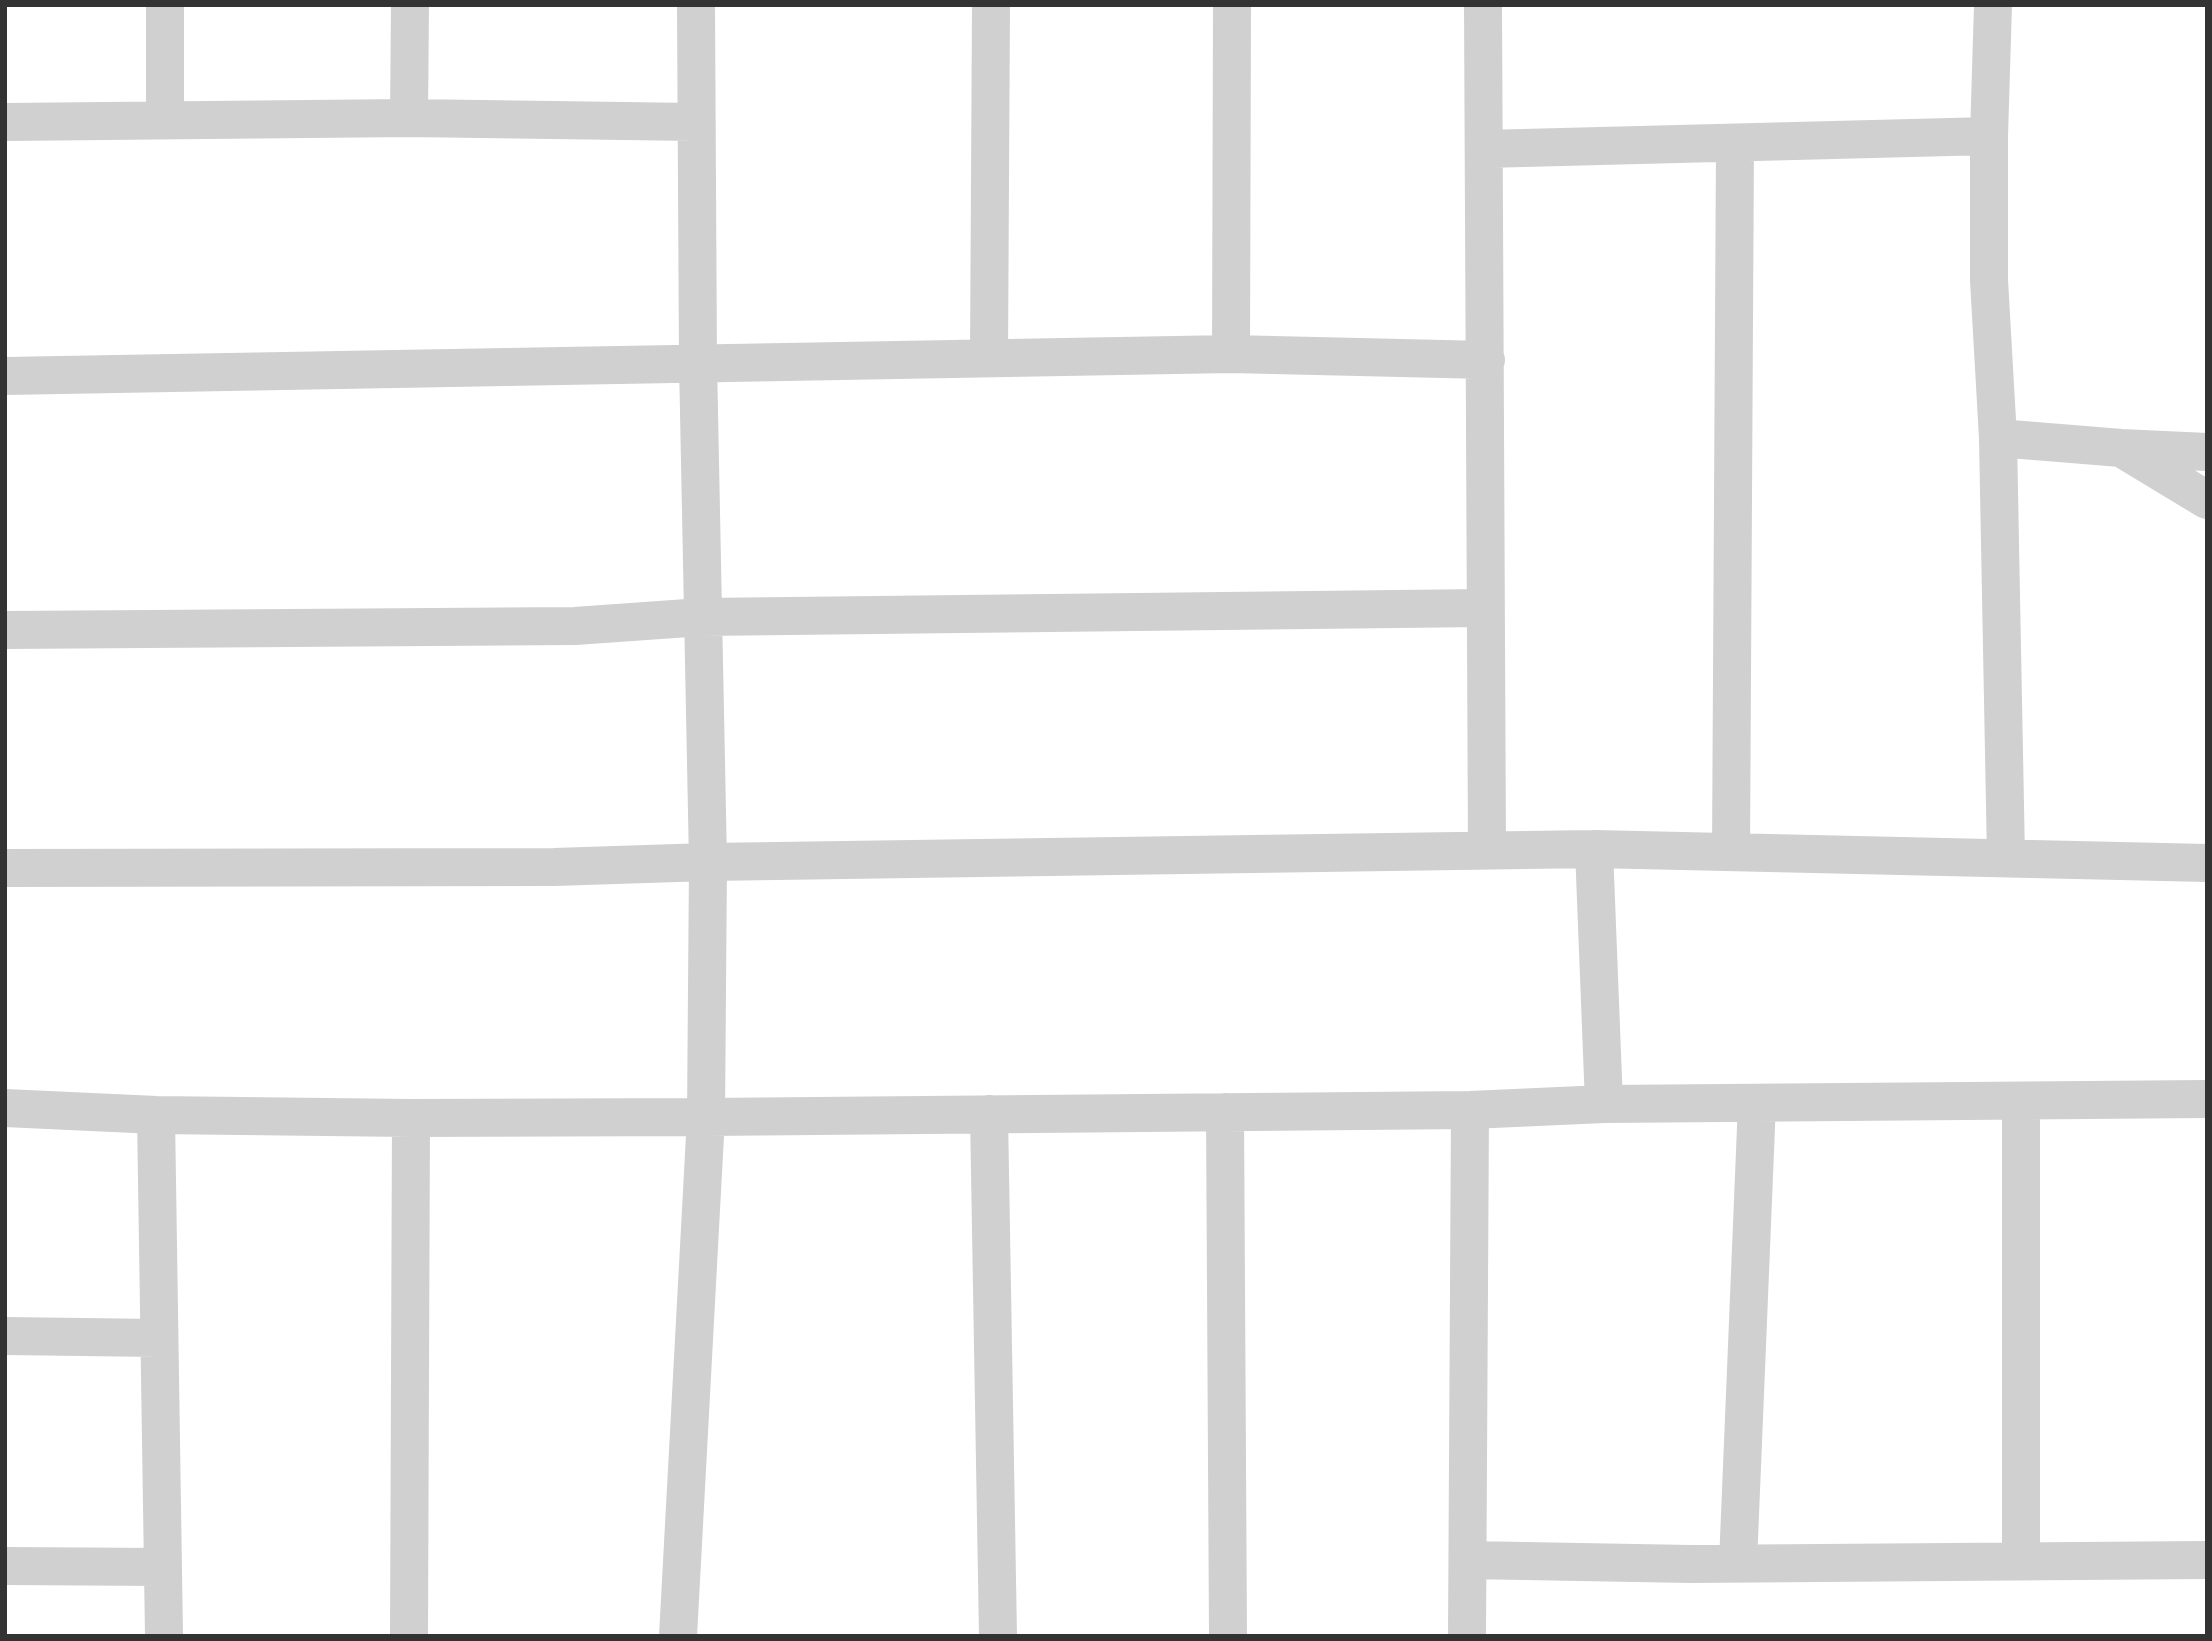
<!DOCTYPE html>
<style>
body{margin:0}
#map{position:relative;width:2212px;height:1641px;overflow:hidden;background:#fff;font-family:Ubuntu,sans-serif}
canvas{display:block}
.frame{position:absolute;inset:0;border:7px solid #333;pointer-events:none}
</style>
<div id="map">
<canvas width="2212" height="1641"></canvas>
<div class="frame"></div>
</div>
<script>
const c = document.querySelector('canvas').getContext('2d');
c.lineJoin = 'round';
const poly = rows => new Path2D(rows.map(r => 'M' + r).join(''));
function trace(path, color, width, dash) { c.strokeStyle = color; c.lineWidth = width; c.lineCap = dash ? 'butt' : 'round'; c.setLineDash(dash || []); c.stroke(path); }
trace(poly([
 [1483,5,1487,849],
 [1993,5,1989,136,1989,280,1998,438,2006,858],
 [409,118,410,5],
 [165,119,165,5],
 [5,122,409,118,695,122],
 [1484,149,1989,136],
 [1231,354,1232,5],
 [989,357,991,5],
 [5,376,1231,354,1486,360],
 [1998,438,2121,448,2207,452],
 [2126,451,2207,500],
 [5,630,575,626,702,617,1484,608],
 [1594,849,1604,1104],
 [1731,851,1735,144],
 [5,868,554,867,708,862,1594,849,2207,863],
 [5,1108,156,1115,411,1118,706,1117,1470,1110,1604,1104,2207,1099],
 [1225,1112,1228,1636],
 [989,1114,998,1636],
 [156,1115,164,1636],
 [5,1336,159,1338],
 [1469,1560,1691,1564,2207,1560],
 [2021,1560,2021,1101],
 [1738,1563,1757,1103],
 [5,1566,162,1567],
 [409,1636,411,1118],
 [678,1636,706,1117,708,862,698,362,696,5],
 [1467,1636,1470,1110]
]), '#d0d0d0', 38);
</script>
